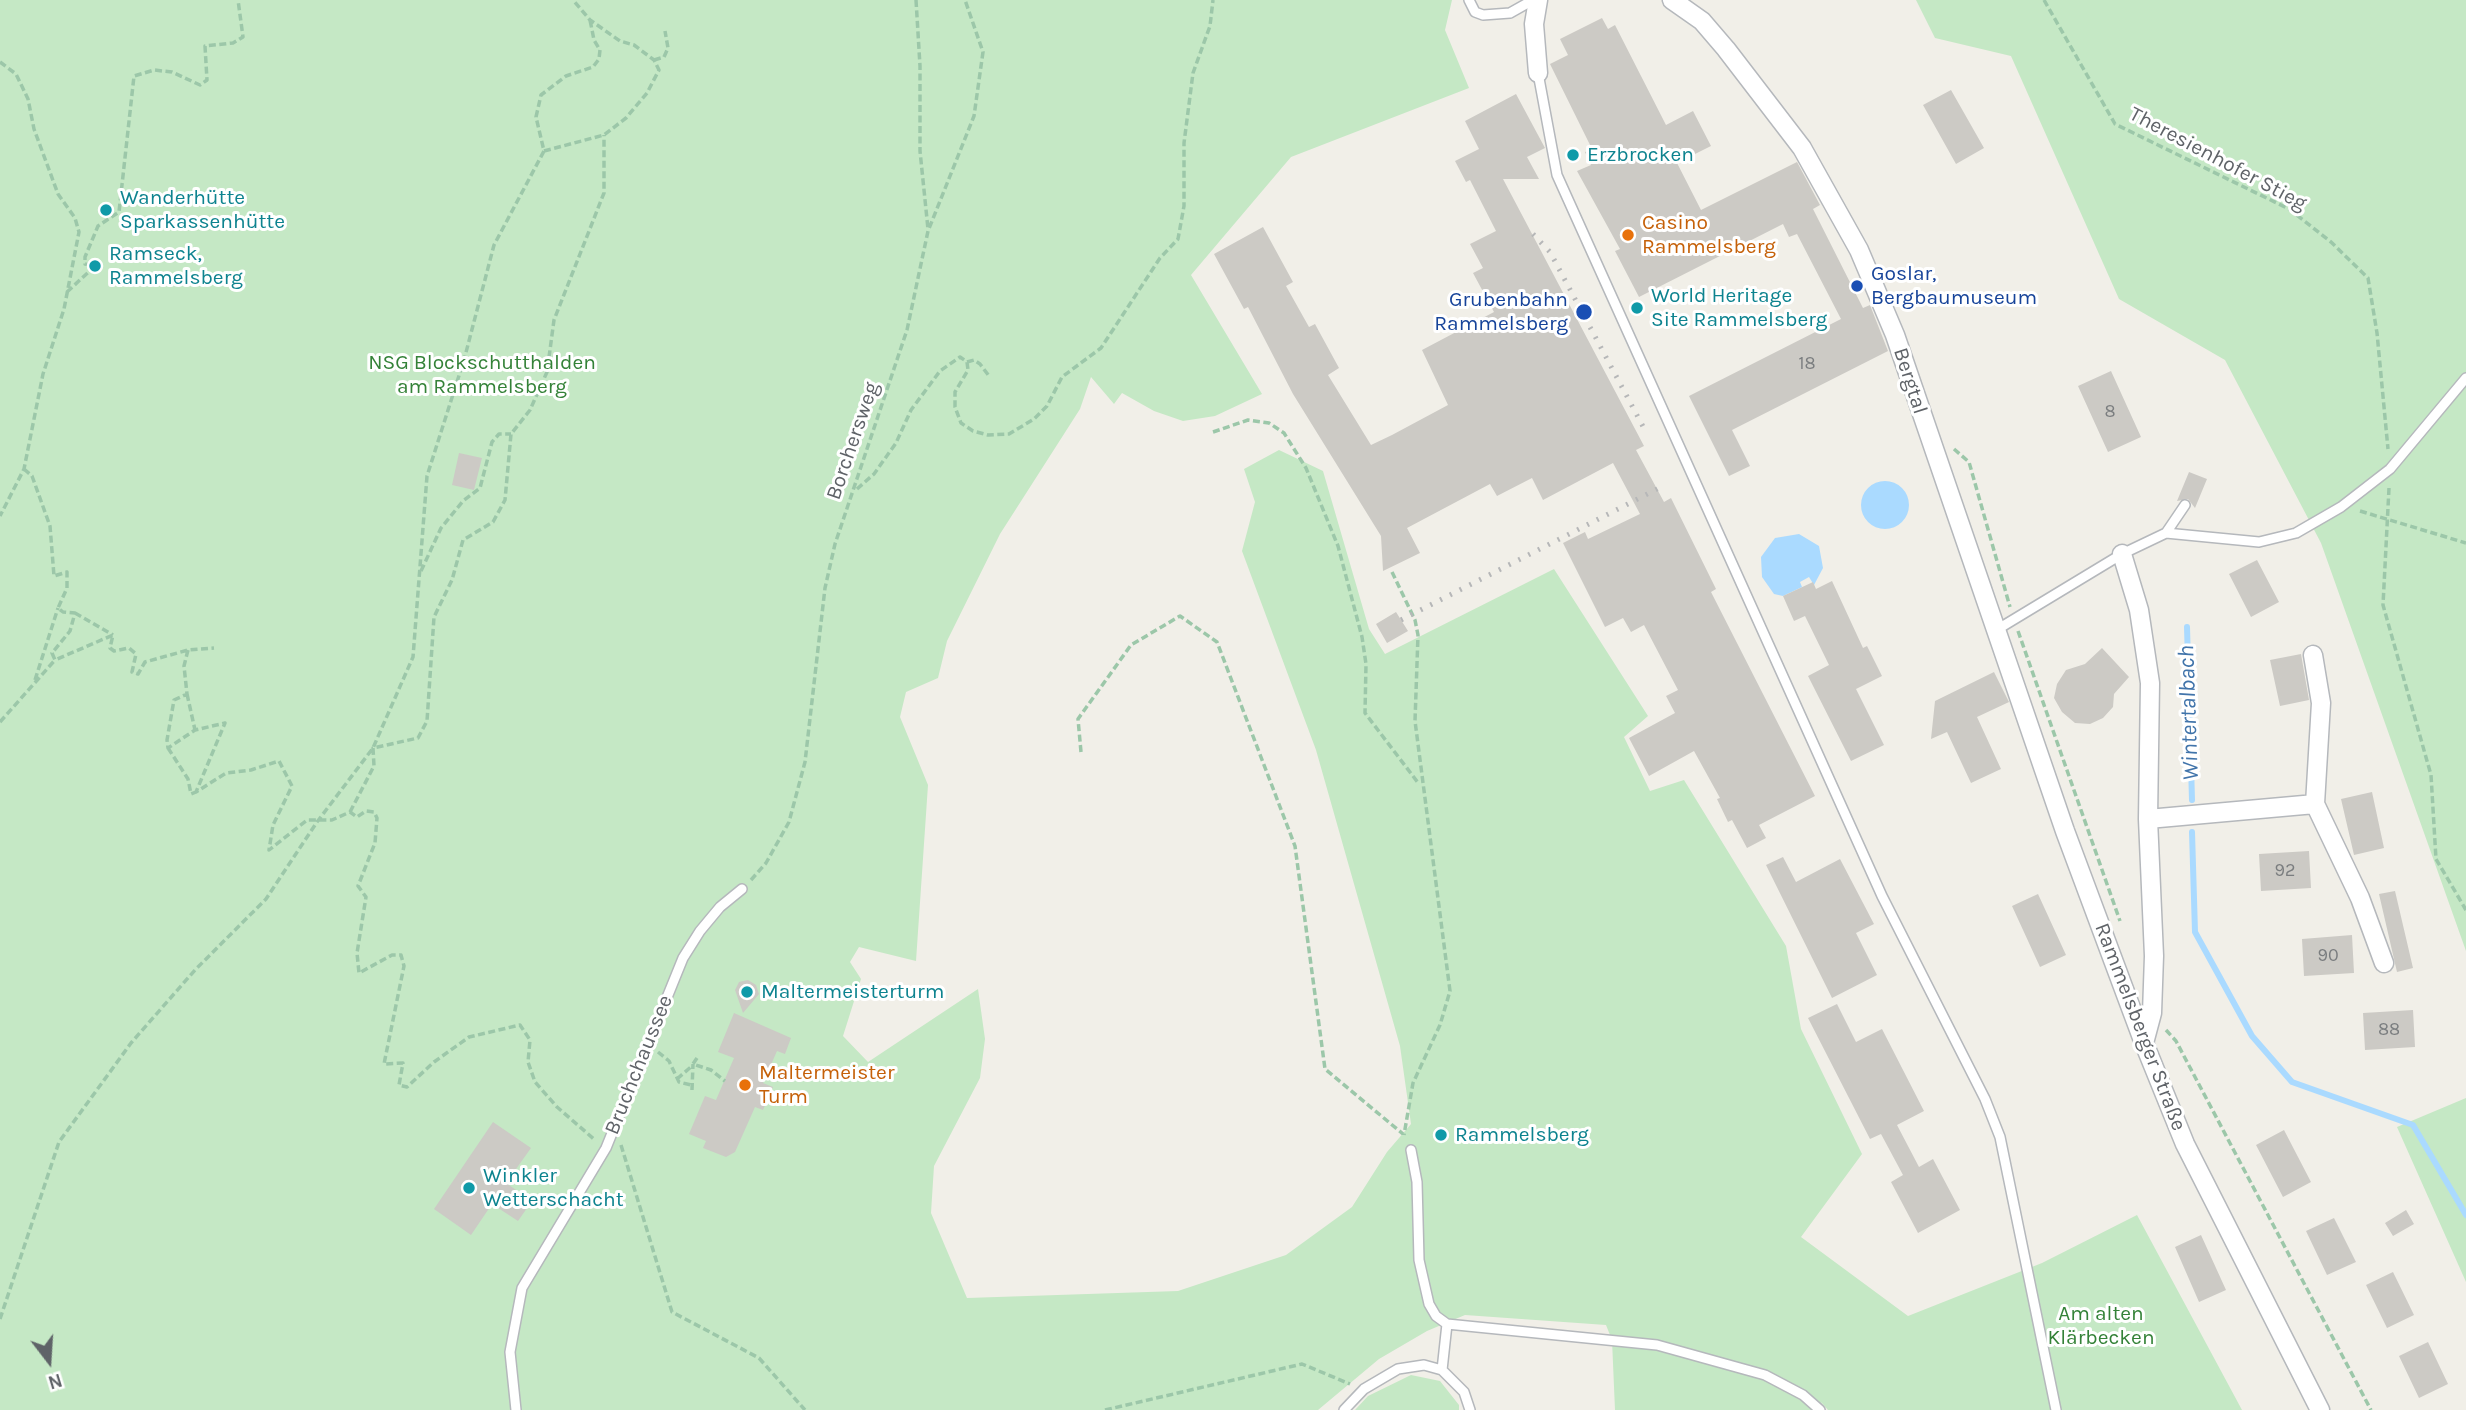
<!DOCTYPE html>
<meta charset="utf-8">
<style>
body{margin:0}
#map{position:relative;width:2466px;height:1410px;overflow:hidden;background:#f1efe8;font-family:Karla,sans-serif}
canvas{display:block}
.north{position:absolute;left:14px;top:1326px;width:70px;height:70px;-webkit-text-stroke:5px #fff;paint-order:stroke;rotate:163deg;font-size:19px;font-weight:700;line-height:28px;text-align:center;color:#5f6368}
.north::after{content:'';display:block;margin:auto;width:24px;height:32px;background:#5f6368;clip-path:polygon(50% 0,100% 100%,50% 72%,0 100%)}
</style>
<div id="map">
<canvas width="2466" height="1410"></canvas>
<div class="north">N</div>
</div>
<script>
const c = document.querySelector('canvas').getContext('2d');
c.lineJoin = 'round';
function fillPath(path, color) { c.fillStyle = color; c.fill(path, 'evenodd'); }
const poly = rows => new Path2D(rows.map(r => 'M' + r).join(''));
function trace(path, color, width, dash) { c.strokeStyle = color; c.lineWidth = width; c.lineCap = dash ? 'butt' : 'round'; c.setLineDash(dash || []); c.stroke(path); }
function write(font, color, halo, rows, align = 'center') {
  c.font = font + ' Karla,sans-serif'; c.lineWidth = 6; c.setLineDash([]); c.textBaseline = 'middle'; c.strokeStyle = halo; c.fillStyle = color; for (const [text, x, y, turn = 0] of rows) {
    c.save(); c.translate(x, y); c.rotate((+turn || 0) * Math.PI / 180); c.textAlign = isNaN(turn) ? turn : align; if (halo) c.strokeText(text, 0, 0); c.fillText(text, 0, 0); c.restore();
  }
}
fillPath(poly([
 [0,0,1452,0,1445,30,1469,88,1291,157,1191,275,1262,394,1215,416,1183,421,1154,411,1122,393,1114,404,1091,377,1080,409,1000,534,947,641,938,678,906,692,900,717,928,785,916,961,859,947,850,962,861,979,843,1036,868,1062,978,989,985,1039,980,1078,934,1166,931,1213,967,1298,1178,1291,1286,1255,1352,1207,1387,1152,1411,1124,1400,1046,1316,750,1242,551,1255,502,1244,469,1279,450,1323,471,1369,629,1385,654,1554,569,1648,716,1624,737,1650,791,1684,780,1786,946,1801,1029,1862,1154,1801,1237,1908,1316,2042,1263,2137,1215,2242,1410,1828,1410,1821,1402,1825,1410,1615,1410,1612,1340,1606,1325,1465,1315,1427,1331,1379,1359,1318,1410,0,1410],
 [1916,0,2466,0,2466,951,2321,543,2225,360,2119,299,2011,56,1935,38],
 [2466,1098,2466,1282,2397,1127],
 [1411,1375,1440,1381,1459,1405,1459,1410,1355,1410,1368,1396]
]), '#c5e8c5');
fillPath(poly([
 '1861 505a24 24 0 1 1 48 0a24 24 0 1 1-48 0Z',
 [1799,534,1819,546,1823,568,1814,585,1809,577,1800,582,1802,587,1783,596,1774,594,1762,577,1761,557,1775,538]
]), '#aadaff');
trace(poly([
 [2187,627,2192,800],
 [2192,832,2195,932,2252,1036,2292,1082,2413,1125,2466,1215]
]), '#aadaff', 6);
fillPath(poly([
 [1602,18,1608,29,1615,25,1666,125,1693,111,1711,146,1677,163,1701,210,1797,162,1820,205,1813,209,1863,308,1870,305,1888,351,1732,430,1750,466,1729,476,1689,396,1841,319,1797,234,1789,237,1783,224,1639,297,1615,251,1620,249,1577,171,1591,165,1585,152,1592,149,1550,64,1568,55,1560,39],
 [1951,90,1984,148,1956,164,1923,105],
 [1516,94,1545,148,1527,157,1539,179,1503,179,1644,446,1636,450,1664,502,1671,498,1716,589,1711,592,1815,796,1759,825,1766,838,1747,848,1732,820,1728,822,1717,799,1720,798,1694,751,1649,776,1629,738,1675,713,1666,696,1678,690,1644,625,1631,632,1623,618,1605,627,1563,543,1585,532,1588,539,1640,514,1613,463,1543,500,1532,478,1497,496,1490,484,1407,528,1420,553,1383,571,1381,536,1293,394,1248,307,1244,309,1214,254,1263,227,1293,282,1286,286,1309,327,1315,324,1339,368,1328,375,1371,445,1392,435,1448,405,1422,350,1494,312,1473,273,1483,268,1470,244,1496,231,1470,180,1466,182,1455,161,1479,149,1465,121],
 [2111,371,2141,437,2108,452,2078,386],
 [459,453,482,458,474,490,452,485],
 [2189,472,2207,479,2195,508,2188,499,2177,501],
 [2257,560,2279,602,2251,617,2229,574],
 [1832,581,1863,648,1867,646,1882,676,1856,689,1884,745,1851,761,1808,676,1829,665,1805,616,1794,621,1783,596,1813,582,1816,589],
 [1396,612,1408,631,1387,643,1376,624],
 [2102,648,2129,677,2114,694,2113,707,2103,718,2090,724,2075,723,2062,712,2054,698,2057,684,2066,670,2085,664],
 [2301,654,2309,700,2280,706,2270,660],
 [1994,672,2009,702,1977,717,2001,769,1971,783,1947,732,1931,739,1935,701],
 [2372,792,2384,848,2354,855,2341,799],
 [2309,851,2311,888,2261,891,2259,854],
 [1783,857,1796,882,1840,859,1874,924,1856,933,1877,975,1832,998,1766,865],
 [2395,891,2413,968,2397,972,2379,894],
 [2038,894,2066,955,2040,967,2012,906],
 [2352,935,2354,973,2304,976,2302,939],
 [748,980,756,985,759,994,743,1013,735,990,739,982],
 [1837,1004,1856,1042,1882,1029,1924,1111,1897,1125,1919,1167,1933,1159,1960,1210,1918,1233,1891,1182,1903,1175,1881,1134,1870,1139,1808,1018],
 [2413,1010,2415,1047,2365,1050,2363,1013],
 [734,1013,791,1038,785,1054,777,1051,763,1083,773,1087,763,1110,755,1107,735,1152,726,1157,703,1148,706,1141,689,1134,705,1096,716,1100,734,1058,718,1052],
 [493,1122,531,1148,506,1183,532,1201,518,1221,492,1204,471,1235,434,1209],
 [2284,1130,2311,1182,2283,1197,2256,1145],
 [2406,1210,2414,1224,2393,1236,2385,1223],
 [2334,1218,2356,1262,2327,1275,2306,1231],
 [2201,1235,2226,1290,2199,1302,2175,1247],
 [2393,1272,2414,1315,2387,1328,2366,1285],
 [2428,1342,2448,1384,2419,1398,2399,1356]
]), '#cccac5');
const lane = poly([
 [1469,0,1475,12,1483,15,1510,13,1533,0],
 [1538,73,1557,175,1882,896,1985,1099,2000,1137,2056,1410],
 [2166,533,2259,542,2296,533,2341,507,2390,469,2466,378],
 [1998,629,2122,554,2166,533,2185,505],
 [1411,1150,1417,1182,1419,1260,1429,1304,1436,1316,1447,1324,1657,1345,1765,1375,1803,1395,1820,1410],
 [1442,1370,1447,1324],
 [516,1410,510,1352,522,1288,606,1148,683,958,700,931,720,907,742,889],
 [1344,1410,1364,1389,1398,1369,1424,1365,1442,1370,1464,1392,1470,1410]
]);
const street = poly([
 [1672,0,1702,21,1726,49,1802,148,1859,250,1895,335,2065,831,2144,1043,2185,1144,2320,1410],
 [1538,73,1534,24,1538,0],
 [2122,554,2139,610,2150,683,2148,819,2154,956,2152,1013,2144,1043],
 [2313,655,2321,703,2315,804],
 [2148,819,2315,804,2360,898,2384,963]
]);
trace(lane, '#b5b8bc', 12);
trace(street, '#b5b8bc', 21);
trace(poly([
 [916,0,920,66,920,151,928,229],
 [2044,0,2115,124,2289,209,2331,242,2368,278,2377,333,2388,449],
 [654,60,664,57,668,48,665,31],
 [0,62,16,74,28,99,34,129,58,194,75,218,79,232,64,309,43,374,24,469,0,516],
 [544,151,604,135,626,118,647,93,659,70,654,60,634,45,620,41,590,20,573,0],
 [67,292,95,266,85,264,85,257,98,226,119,212,134,76,154,70,172,72,200,85,207,80,205,46,233,43,243,37,238,0],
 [967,362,974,360,980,364,989,376],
 [1213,432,1248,420,1269,423,1284,433,1306,468,1338,546,1362,637,1366,664,1365,713,1419,784],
 [1954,449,1969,462,2010,607],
 [24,469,32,476,50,526,54,576,67,572,67,588,58,608,63,612,75,613,70,631,52,653,55,660,113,635,110,648,114,651,129,648,136,654,132,672,138,674,145,662,188,650,214,648],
 [2389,488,2383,605,2431,775,2436,859,2466,910],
 [857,489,874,474,896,443,911,410,940,371,960,357,967,362,968,370,955,392,955,407,961,423,973,431,988,435,1009,434,1034,419,1047,406,1062,377,1101,348,1160,258,1178,239,1184,206,1184,143,1193,73,1210,26,1213,0],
 [2360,511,2466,543],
 [421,571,441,528,463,501,480,488,492,442,499,434,511,434],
 [1392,572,1415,620,1418,635,1415,721,1450,991,1440,1025,1413,1083,1404,1135],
 [75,613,113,635],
 [2018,631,2120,921],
 [188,650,184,666,187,694,174,700,167,740,168,748,195,730,225,723,196,792,226,773,251,770,279,761,292,786,273,825,269,850,307,820,332,820,350,812,357,817,366,811,374,812,377,818,375,843,358,886,366,897,357,953,359,973,392,955,401,955,404,966,384,1064,403,1063,399,1085,407,1087,434,1062,469,1037,520,1025,530,1040,528,1062,535,1082,557,1107,595,1140],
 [35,680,58,608],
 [187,694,195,730],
 [0,722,55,660],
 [168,748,188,779,191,794,196,792],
 [1081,752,1078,719,1131,645,1180,616,1217,642,1295,846,1325,1069,1403,1134],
 [350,812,374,766,373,748,418,738,427,721,434,617,452,580,463,540,493,522,505,500,511,434,530,410,547,372,554,320,604,193,604,135],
 [751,880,766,863,789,822,805,762,825,588,835,544,907,330,928,231,974,116,983,52,965,0],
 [2166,1030,2176,1041,2371,1410],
 [658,1052,669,1061,679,1082,691,1085],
 [697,1058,693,1064,711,1070,725,1081],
 [677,1079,692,1066],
 [692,1090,693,1064],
 [621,1145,672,1312,759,1358,805,1410],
 [0,1319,59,1142,131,1043,195,970,266,899,317,822,373,748,413,657,427,476,464,360,494,245,544,151,536,117,541,95,566,76,593,67,599,59,600,50,594,40,590,20],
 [1105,1410,1302,1364,1350,1384]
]), '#9cc7a9', 3.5, [7, 3.5]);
trace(lane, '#fff', 9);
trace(street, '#fff', 18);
trace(poly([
 [1533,234,1550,252,1647,434],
 [1401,620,1665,485]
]), '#b6b7b8', 5, [2, 9]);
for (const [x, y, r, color] of [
 [1573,155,7,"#0f9aa8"],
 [106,210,7,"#0f9aa8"],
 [1628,235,7,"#e8710a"],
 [95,266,7,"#0f9aa8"],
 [1857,286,7,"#1a4fb4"],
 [1637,308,7,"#0f9aa8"],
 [1584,312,9,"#1a4fb4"],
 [747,992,7,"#0f9aa8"],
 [745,1085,7,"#e8710a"],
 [1441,1135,7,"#0f9aa8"],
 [469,1188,7,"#0f9aa8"]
]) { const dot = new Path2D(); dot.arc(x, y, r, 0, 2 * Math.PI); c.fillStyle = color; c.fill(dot); trace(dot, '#fff', 2.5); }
write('18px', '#7a7d7f', null, [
 ["18",1807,364],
 ["8",2110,412],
 ["92",2285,871],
 ["90",2328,956],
 ["88",2389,1030]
]);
write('21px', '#0d838f', '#fff', [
 ["Erzbrocken",1587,155],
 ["Wanderhütte",120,198],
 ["Sparkassenhütte",120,222],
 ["Ramseck,",109,254],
 ["Rammelsberg",109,278],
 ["World Heritage",1651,296],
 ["Site Rammelsberg",1651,320],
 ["Maltermeisterturm",761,992],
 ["Rammelsberg",1455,1135],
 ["Winkler",483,1176],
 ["Wetterschacht",483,1200]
], 'left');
write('21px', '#5f6368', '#fff', [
 ["Theresienhofer Stieg",2218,159,28],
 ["Bergtal",1910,381,72],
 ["Borchersweg",853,441,-71],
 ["Rammelsberger Straße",2140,1027,69],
 ["Bruchchaussee",639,1065,-68]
]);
write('21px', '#c56008', '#fff', [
 ["Casino",1642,223],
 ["Rammelsberg",1642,247],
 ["Maltermeister",759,1073],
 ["Turm",759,1097]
], 'left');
write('21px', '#164399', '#fff', [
 ["Goslar,",1871,274],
 ["Bergbaumuseum",1871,298],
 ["Grubenbahn",1568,300,"right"],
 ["Rammelsberg",1568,324,"right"]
], 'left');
write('21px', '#348238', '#fff', [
 ["NSG Blockschutthalden",482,363],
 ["am Rammelsberg",482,387],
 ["Am alten",2101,1314],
 ["Klärbecken",2101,1338]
]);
write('italic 23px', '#4174aa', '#fff', [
 ["Wintertalbach",2189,713,-92]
]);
</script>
